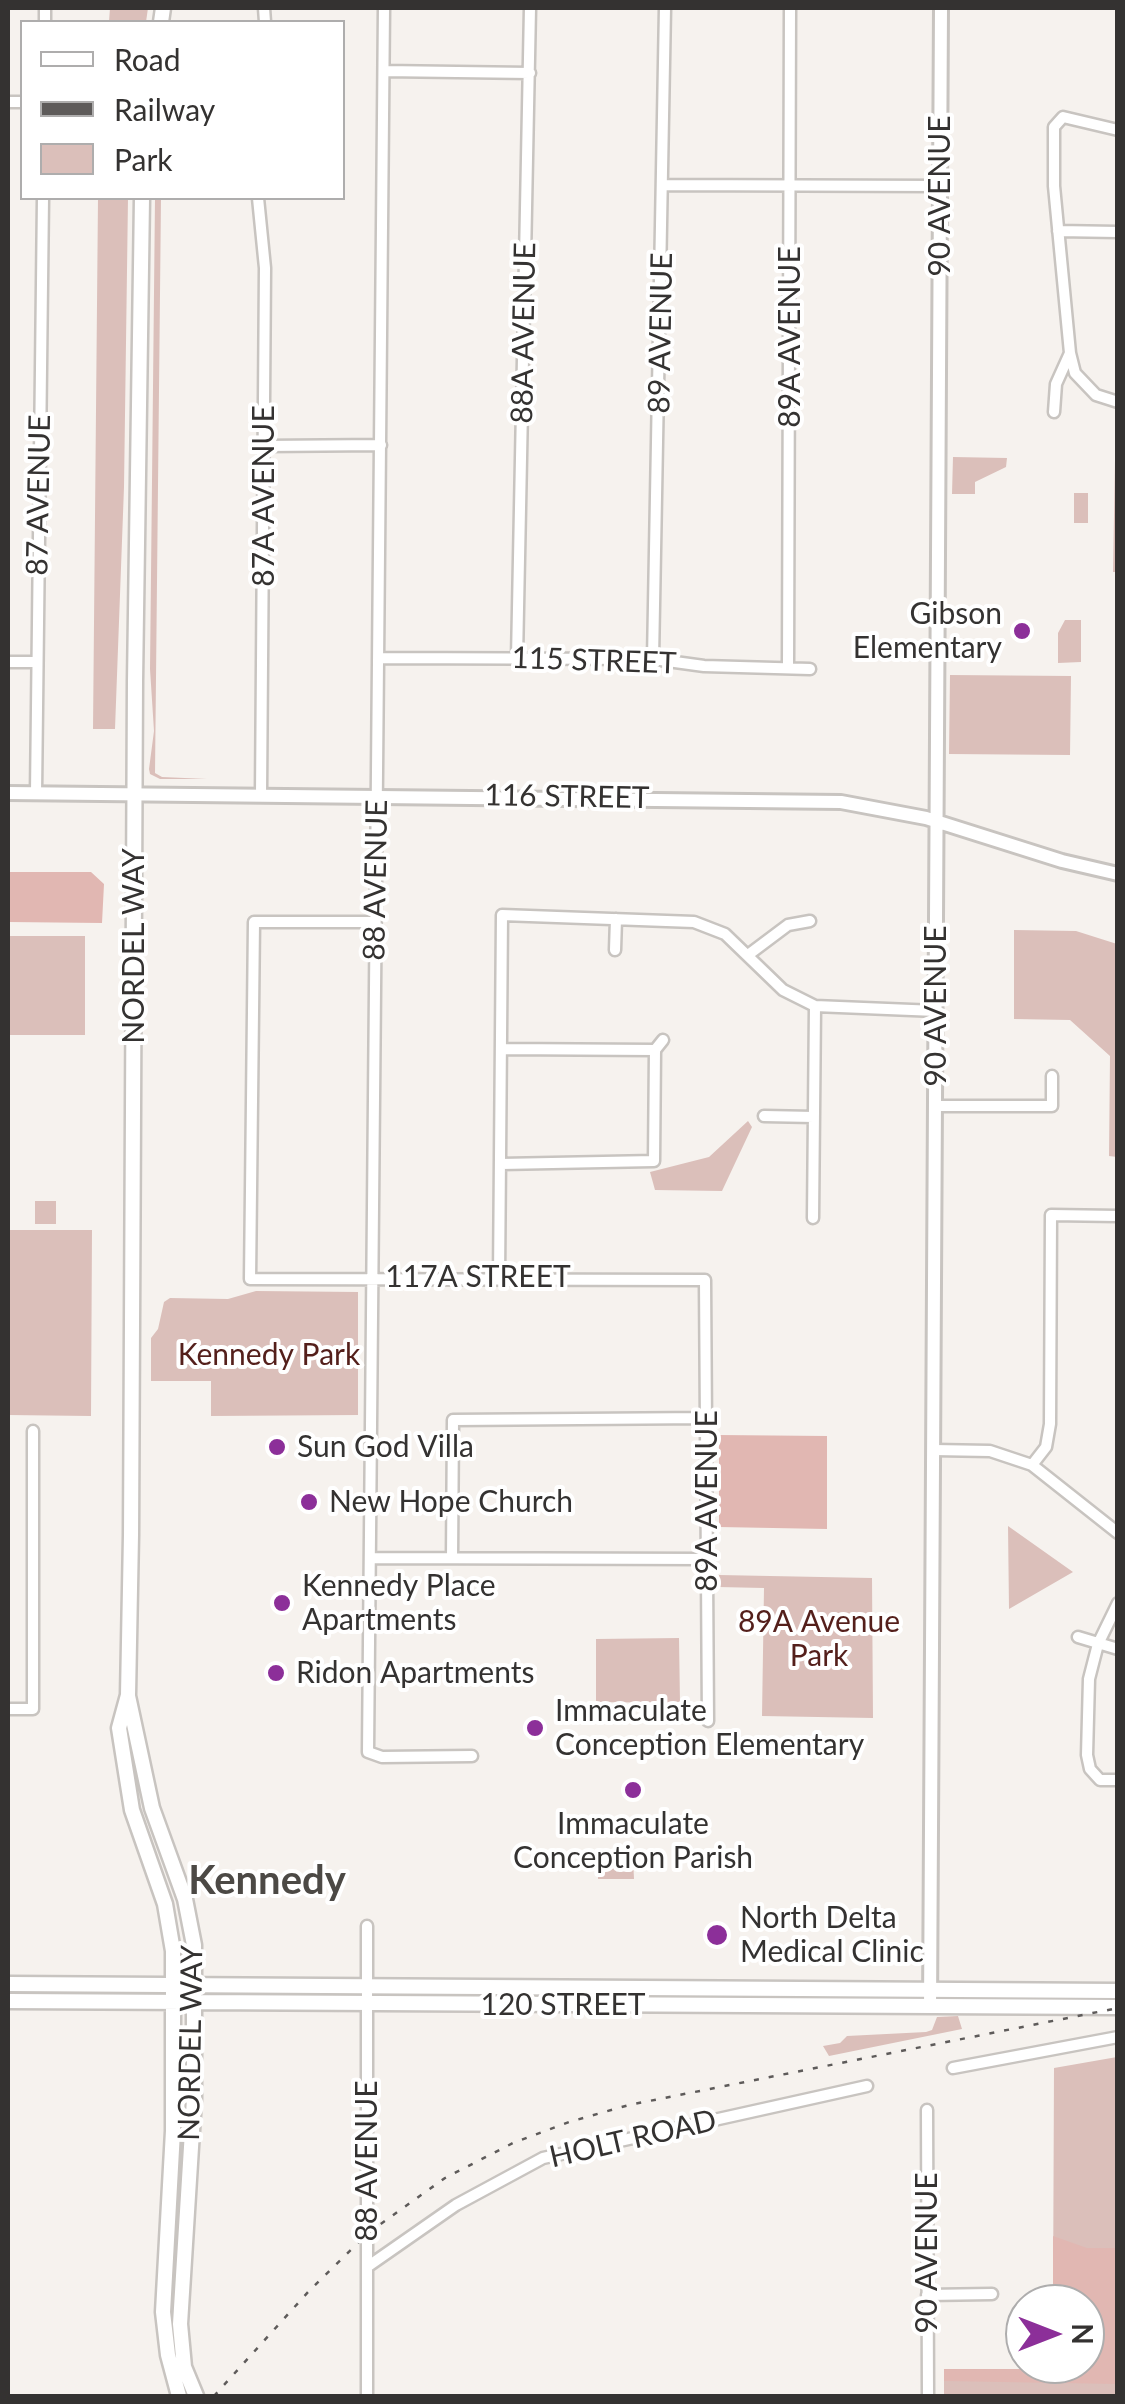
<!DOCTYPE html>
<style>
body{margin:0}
#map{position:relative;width:1125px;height:2404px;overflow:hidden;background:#f6f2ee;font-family:Lato,sans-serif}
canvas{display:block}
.frame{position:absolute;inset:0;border:10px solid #343231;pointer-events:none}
.legend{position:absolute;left:20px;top:20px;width:325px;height:180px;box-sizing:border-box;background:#fff;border:2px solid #aeadad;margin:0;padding:12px 18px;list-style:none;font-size:30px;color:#343231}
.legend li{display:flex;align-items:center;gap:20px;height:50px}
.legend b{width:50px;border:2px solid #aeadad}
.north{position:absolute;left:1005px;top:2284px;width:100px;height:100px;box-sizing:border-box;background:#fff;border:2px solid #aeadad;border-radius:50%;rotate:90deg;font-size:28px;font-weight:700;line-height:40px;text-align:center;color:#343231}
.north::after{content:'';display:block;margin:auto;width:35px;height:45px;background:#8c2f99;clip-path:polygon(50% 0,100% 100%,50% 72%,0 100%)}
</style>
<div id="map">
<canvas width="1125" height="2404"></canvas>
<div class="frame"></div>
<ul class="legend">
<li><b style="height:12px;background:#fff"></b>Road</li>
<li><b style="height:12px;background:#5e5b5a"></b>Railway</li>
<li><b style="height:28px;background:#dbbfba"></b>Park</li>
</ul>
<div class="north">N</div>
</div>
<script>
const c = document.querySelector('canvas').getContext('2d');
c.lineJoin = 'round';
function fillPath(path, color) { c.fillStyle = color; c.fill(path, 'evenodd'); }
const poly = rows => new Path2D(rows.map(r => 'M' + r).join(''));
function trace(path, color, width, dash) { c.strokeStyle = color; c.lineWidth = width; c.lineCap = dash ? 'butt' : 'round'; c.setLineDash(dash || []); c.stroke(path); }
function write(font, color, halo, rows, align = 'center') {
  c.font = font + ' Lato,sans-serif'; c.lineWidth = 8; c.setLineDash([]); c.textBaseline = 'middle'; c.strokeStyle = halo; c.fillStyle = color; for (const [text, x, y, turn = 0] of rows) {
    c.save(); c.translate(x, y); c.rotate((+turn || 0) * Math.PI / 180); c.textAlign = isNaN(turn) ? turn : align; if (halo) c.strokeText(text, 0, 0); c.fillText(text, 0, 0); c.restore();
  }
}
fillPath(poly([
 [110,8,148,8,146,22,109,22],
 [98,198,128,198,124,487,115,729,93,729],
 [155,198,161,198,155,773,162,777,207,779,160,779,150,774,149,769,154,731,150,669],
 [953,457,1007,458,1006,467,975,482,975,494,952,494],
 [1115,460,1118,461,1117,572,1113,572],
 [1074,493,1088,493,1088,523,1074,523],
 [1065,620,1081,620,1081,662,1058,663,1058,633],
 [950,675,1071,676,1070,755,949,754],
 [1014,930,1076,931,1117,944,1117,1157,1109,1156,1110,1056,1070,1020,1014,1019],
 [8,936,85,936,85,1035,8,1035],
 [748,1121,752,1127,722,1191,655,1190,650,1172,709,1157],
 [35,1201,56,1201,56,1224,35,1224],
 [8,1230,92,1230,91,1416,8,1415],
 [256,1291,358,1292,358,1415,211,1416,211,1381,151,1381,151,1338,158,1329,164,1302,170,1298,228,1299],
 [1008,1526,1073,1572,1009,1609],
 [719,1575,872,1578,873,1718,762,1716,764,1588,718,1587],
 [679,1638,680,1703,596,1702,596,1639],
 [598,1858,633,1858,634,1879,598,1879],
 [958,2016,962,2029,829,2056,823,2046,840,2043,847,2036,926,2032,932,2030,937,2017],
 [1117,2057,1117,2396,944,2396,944,2369,1052,2369,1053,2364,1085,2364,1085,2304,1053,2304,1054,2068]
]), '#dbbfba');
fillPath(poly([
 [8,872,91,872,104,884,102,923,8,922],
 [719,1435,827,1436,827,1529,719,1527],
 [1053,2236,1087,2248,1117,2248,1117,2384,944,2381,944,2369,1052,2369,1053,2364,1085,2364,1085,2304,1053,2304]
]), '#e1b7b2');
const minor = poly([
 [264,8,265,22],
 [384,8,368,1752,382,1757,472,1756],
 [45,22,45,8],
 [384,71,530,73],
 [8,102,22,102],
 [1118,130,1063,117,1054,127,1054,186,1070,353,1075,373,1096,395,1118,402],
 [663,185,940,186],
 [258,198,265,268,261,794],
 [1058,231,1118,232],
 [1054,412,1056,384,1070,353],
 [265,446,381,445],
 [378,658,653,659,704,666,810,669],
 [517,658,530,8],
 [653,659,665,8],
 [8,662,37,662],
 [788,666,790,8],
 [36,793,43,198],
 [375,922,254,922,250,1279,705,1280,708,1721],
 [615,950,616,919],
 [748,955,788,925,810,921],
 [501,1049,655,1050,663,1040],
 [935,1106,1052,1106,1052,1076],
 [764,1116,814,1117],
 [501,1164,654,1161,655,1050],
 [813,1218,815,1006],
 [499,1278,502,915,694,922,725,934,783,990,815,1006,936,1011],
 [934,1450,990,1451,1032,1465,1118,1533],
 [1032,1465,1046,1447,1050,1424,1051,1215,1118,1216],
 [370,1558,707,1559],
 [452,1558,453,1420,706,1418],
 [1118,1603,1098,1644,1089,1679,1087,1755,1090,1769,1100,1780,1118,1780],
 [1078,1637,1118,1649],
 [8,1709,33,1709,33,1431],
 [953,2068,1118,2037],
 [927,2110,928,2396],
 [367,2267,456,2205,543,2158,867,2086],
 [927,2295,992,2294],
 [367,2396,367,1926]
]);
const tertiary = poly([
 [8,793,841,802,926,818,1062,861,1118,874],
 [930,2005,941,8]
]);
const secondary = poly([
 [161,22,163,8],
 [142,198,135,681,131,1535,128,1695,119,1728,132,1810,165,1904,173,1951,173,2131,163,2312,168,2355,179,2396],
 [128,1696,152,1808,185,1899,194,1945,194,2099,180,2324,184,2367,196,2396],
 [8,1984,1118,1991],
 [8,2001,1118,2007]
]);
trace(minor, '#c8c4c0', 15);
trace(tertiary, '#c8c4c0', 18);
trace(secondary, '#c8c4c0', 19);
trace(minor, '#fff', 10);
trace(tertiary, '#fff', 12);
trace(secondary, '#fff', 14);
trace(poly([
 [214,2396,309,2291,368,2233,445,2178,513,2143,569,2122,629,2105,1118,2008]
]), '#5e5b5a', 2.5, [5, 10]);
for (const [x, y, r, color] of [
 [1022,631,10,"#8c2f99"],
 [277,1447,10,"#8c2f99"],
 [309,1502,10,"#8c2f99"],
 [282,1603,10,"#8c2f99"],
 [276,1673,10,"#8c2f99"],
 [535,1728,10,"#8c2f99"],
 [633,1790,10,"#8c2f99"],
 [717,1935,12,"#8c2f99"]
]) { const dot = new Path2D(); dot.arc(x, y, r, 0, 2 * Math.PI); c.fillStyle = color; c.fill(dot); trace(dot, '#fff', 4); }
write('30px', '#343231', '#fff', [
 ["90 AVENUE",940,196,-90],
 ["88A AVENUE",524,333,-89],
 ["89 AVENUE",661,333,-89],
 ["89A AVENUE",790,337,-90],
 ["87 AVENUE",39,495,-89],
 ["87A AVENUE",264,496,-90],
 ["115 STREET",594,661,2],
 ["116 STREET",567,797,1],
 ["88 AVENUE",376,880,-89],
 ["NORDEL WAY",134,946,-90],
 ["90 AVENUE",936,1006,-90],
 ["117A STREET",478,1277],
 ["89A AVENUE",707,1501,-90],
 ["120 STREET",563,2005],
 ["NORDEL WAY",191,2043,-89],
 ["HOLT ROAD",633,2139,-13],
 ["88 AVENUE",367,2161,-90],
 ["90 AVENUE",927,2253,-90]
]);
write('30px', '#343231', '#fff', [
 ["Gibson",1002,614,"right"],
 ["Elementary",1002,648,"right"],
 ["Sun God Villa",297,1447],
 ["New Hope Church",329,1502],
 ["Kennedy Place",302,1586],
 ["Apartments",302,1620],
 ["Ridon Apartments",296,1673],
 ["Immaculate",555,1711],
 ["Conception Elementary",555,1745],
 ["Immaculate",633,1824,"center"],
 ["Conception Parish",633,1858,"center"],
 ["North Delta",740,1918],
 ["Medical Clinic",740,1952]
], 'left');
write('30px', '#541f1b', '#fff', [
 ["Kennedy Park",269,1355],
 ["89A Avenue",819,1622],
 ["Park",819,1656]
]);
write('bold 40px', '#4c4945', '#fff', [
 ["Kennedy",267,1881]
]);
</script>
